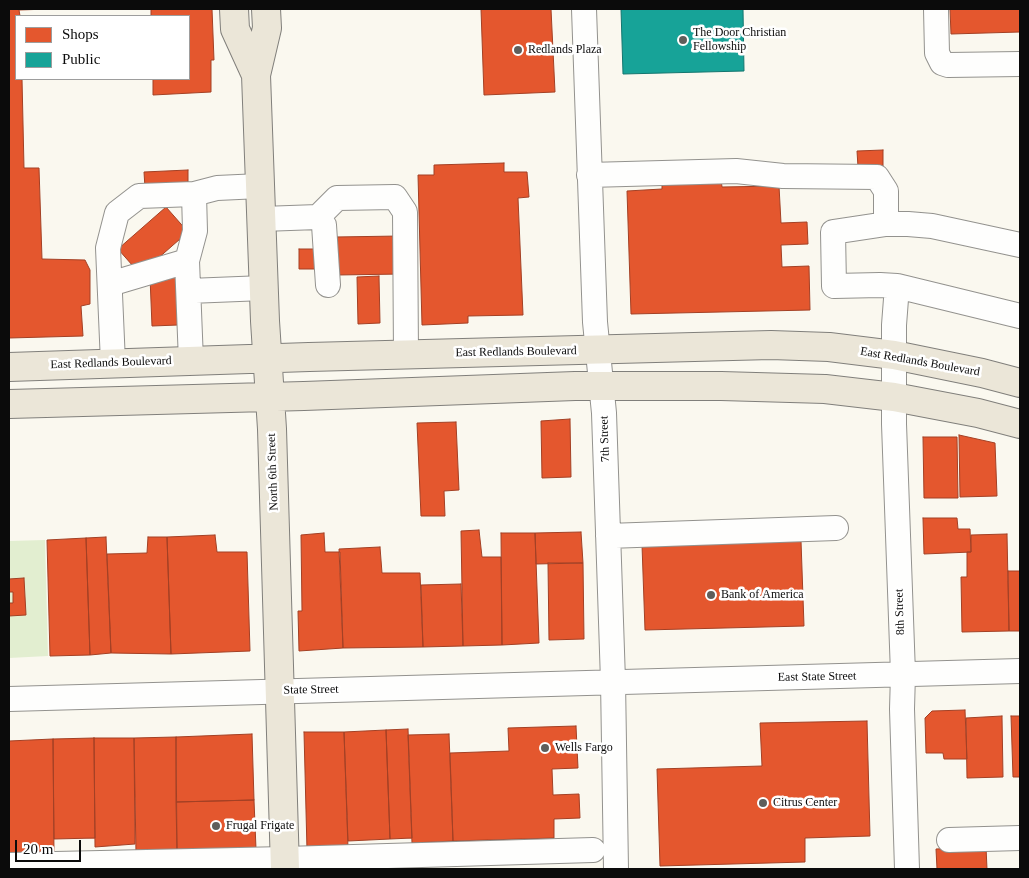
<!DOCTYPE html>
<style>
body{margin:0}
#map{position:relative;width:1029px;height:878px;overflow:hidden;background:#faf8ef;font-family:"Times New Roman",serif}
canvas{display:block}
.frame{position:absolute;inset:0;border:10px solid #0b0b0b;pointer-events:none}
.legend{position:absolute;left:15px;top:15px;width:175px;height:65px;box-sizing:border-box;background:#fff;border:1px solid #9d9d9d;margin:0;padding:6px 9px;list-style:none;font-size:15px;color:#0b0b0b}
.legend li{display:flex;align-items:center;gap:10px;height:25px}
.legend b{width:25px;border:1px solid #9d9d9d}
.scale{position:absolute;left:15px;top:840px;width:66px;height:22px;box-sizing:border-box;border:2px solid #0b0b0b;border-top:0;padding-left:6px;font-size:15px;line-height:18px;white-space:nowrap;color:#0b0b0b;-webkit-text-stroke:4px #fff;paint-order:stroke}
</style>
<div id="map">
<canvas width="1029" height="878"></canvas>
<div class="frame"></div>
<ul class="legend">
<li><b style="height:14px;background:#e4572e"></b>Shops</li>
<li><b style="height:14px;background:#17a398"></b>Public</li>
</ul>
<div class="scale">20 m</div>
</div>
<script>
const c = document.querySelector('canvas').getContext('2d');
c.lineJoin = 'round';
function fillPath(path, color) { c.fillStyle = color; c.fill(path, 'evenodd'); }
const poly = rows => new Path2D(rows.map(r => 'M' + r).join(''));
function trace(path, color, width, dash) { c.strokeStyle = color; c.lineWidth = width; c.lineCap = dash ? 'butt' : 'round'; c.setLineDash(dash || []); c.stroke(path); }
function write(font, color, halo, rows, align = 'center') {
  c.font = font + ' "Times New Roman",serif'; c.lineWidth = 5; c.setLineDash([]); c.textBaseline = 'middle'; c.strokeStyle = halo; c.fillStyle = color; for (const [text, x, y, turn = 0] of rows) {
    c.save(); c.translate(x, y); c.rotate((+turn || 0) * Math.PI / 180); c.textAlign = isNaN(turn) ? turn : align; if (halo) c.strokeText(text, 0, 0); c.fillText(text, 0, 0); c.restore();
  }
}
fillPath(poly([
 [45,540,48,656,9,658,9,541]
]), '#e2eed0');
const shops = poly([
 [9,9,49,9,19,10,20,16,16,16,16,79,22,79,24,168,39,168,42,259,85,260,90,270,90,304,81,306,83,336,9,338,9,9],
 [151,9,212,9,214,60,211,60,211,92,153,95,153,79,189,79,189,16,151,16,151,9],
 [481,9,551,9,555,92,484,95,481,9],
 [950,9,1020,9,1020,32,951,34,950,9],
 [883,150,883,167,858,167,857,151,883,150],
 [504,163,504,172,527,172,529,197,518,198,523,315,468,316,468,323,422,325,418,175,434,175,434,165,504,163],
 [188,170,188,187,145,188,144,172,188,170],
 [721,179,722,187,779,186,781,223,807,222,808,244,781,245,782,267,809,266,810,310,631,314,627,191,662,189,662,180,721,179],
 [166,207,188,232,140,274,118,249,166,207],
 [400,236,402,274,337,275,335,237,400,236],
 [299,249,321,249,323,269,299,269,299,249],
 [176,276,178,325,152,326,150,277,176,276],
 [379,276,380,323,358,324,357,277,379,276],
 [570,419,571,477,542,478,541,421,570,419],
 [456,422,459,490,444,491,445,516,421,516,417,423,456,422],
 [959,435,995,443,997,496,960,497,959,435],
 [923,437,957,437,958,498,924,498,923,437],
 [923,518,957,518,958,529,970,529,971,552,924,554,923,518],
 [479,530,482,557,501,557,502,645,463,646,461,531,479,530],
 [581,532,583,563,536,564,535,533,581,532],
 [324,533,325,552,340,552,343,648,299,651,298,611,302,611,301,535,324,533],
 [501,533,535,533,539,643,502,645,501,533],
 [1007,534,1009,631,962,632,961,577,967,577,967,552,971,552,971,535,1007,534],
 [215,535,217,552,247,552,250,651,171,654,167,537,215,535],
 [106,537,111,653,90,655,86,538,106,537],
 [148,537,167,537,171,654,111,653,107,554,147,553,148,537],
 [86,538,90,655,50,656,47,540,86,538],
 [801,541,804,626,645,630,642,545,801,541],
 [380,547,382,573,420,573,423,647,343,648,339,549,380,547],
 [548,563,583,563,584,639,549,640,548,563],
 [1008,571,1020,571,1020,631,1009,631,1008,571],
 [24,578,26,615,9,616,9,603,13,603,13,592,9,592,9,579,24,578],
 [461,584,463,646,423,647,421,585,461,584],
 [965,710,967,759,944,759,943,753,926,753,925,718,932,711,965,710],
 [1002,716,1003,777,967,778,966,718,1002,716],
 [1011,716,1020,716,1020,777,1013,777,1011,716],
 [867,721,870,836,805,838,805,862,660,866,657,769,762,766,760,723,867,721],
 [576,726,578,768,552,769,553,795,579,794,580,818,554,819,554,838,453,841,450,753,509,751,508,728,576,726],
 [408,729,412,838,390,839,386,730,408,729],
 [386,730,390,839,348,841,344,732,386,730],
 [304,732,344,732,348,848,307,850,304,732],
 [252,734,254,800,176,802,176,737,252,734],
 [449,734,453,841,412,843,408,735,449,734],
 [176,737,177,851,136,853,134,738,176,737],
 [94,738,134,738,135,844,95,847,94,738],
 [94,738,95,838,54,839,53,739,94,738],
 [53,739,54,854,9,855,9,741,53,739],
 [254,800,256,849,177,851,176,802,254,800],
 [986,847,987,869,937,869,936,849,986,847]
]);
fillPath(shops, '#e4572e');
trace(shops, '#a34024', 1);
const public = poly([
 [621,9,743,9,744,71,623,74,621,9]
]);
fillPath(public, '#17a398');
trace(public, '#13756e', 1);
const minor = poly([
 [584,9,595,322,604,413,613,681,616,869],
 [936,9,937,53,942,63,948,65,1020,64],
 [589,175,736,171,783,176,877,177,886,191,886,224],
 [318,217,324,225,328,285],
 [262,219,318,217,337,198,395,197,405,212,406,355],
 [1020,245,932,226,908,224,886,224,833,232,834,286,880,285,897,286,1020,316],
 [187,261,191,361],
 [110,284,187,261,195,231,194,194,217,188,260,186],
 [897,286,894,325,894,424,903,674,902,709,907,869],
 [189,291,264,288],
 [113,363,108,248,117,213,139,196,194,194],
 [608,536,836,528],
 [9,699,1020,671],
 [949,840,1020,838],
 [9,865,285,859,593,850]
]);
const major = poly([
 [234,9,235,29,256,75],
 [266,9,267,28,256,75,265,321,272,429,285,869],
 [9,367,309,357,771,345,829,347,894,355,982,373,1020,383],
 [9,404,304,396,575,386,721,386,825,389,894,397,978,413,1020,424]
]);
trace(minor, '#93928e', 26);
trace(major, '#807f7b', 30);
trace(minor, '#fefefd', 24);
trace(major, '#ebe6d8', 28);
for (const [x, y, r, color] of [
 [683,40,5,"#5f5e5b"],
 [518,50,5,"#5f5e5b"],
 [711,595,5,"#5f5e5b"],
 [545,748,5,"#5f5e5b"],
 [763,803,5,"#5f5e5b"],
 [216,826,5,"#5f5e5b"]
]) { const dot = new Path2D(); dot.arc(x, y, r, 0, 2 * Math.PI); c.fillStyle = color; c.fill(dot); trace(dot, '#fff', 2); }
write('12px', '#0b0b0b', '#fff', [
 ["The Door Christian",693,33],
 ["Fellowship",693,47],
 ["Redlands Plaza",528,50],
 ["Bank of America",721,595],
 ["Wells Fargo",555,748],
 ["Citrus Center",773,803],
 ["Frugal Frigate",226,826]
], 'left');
write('12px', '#0b0b0b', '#fff', [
 ["East Redlands Boulevard",516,352,-1],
 ["East Redlands Boulevard",920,362,10],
 ["East Redlands Boulevard",111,363,-2],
 ["7th Street",605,439,-92],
 ["North 6th Street",273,472,-92],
 ["8th Street",900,612,-92],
 ["East State Street",817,677,-1],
 ["State Street",311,690,-1]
]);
</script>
